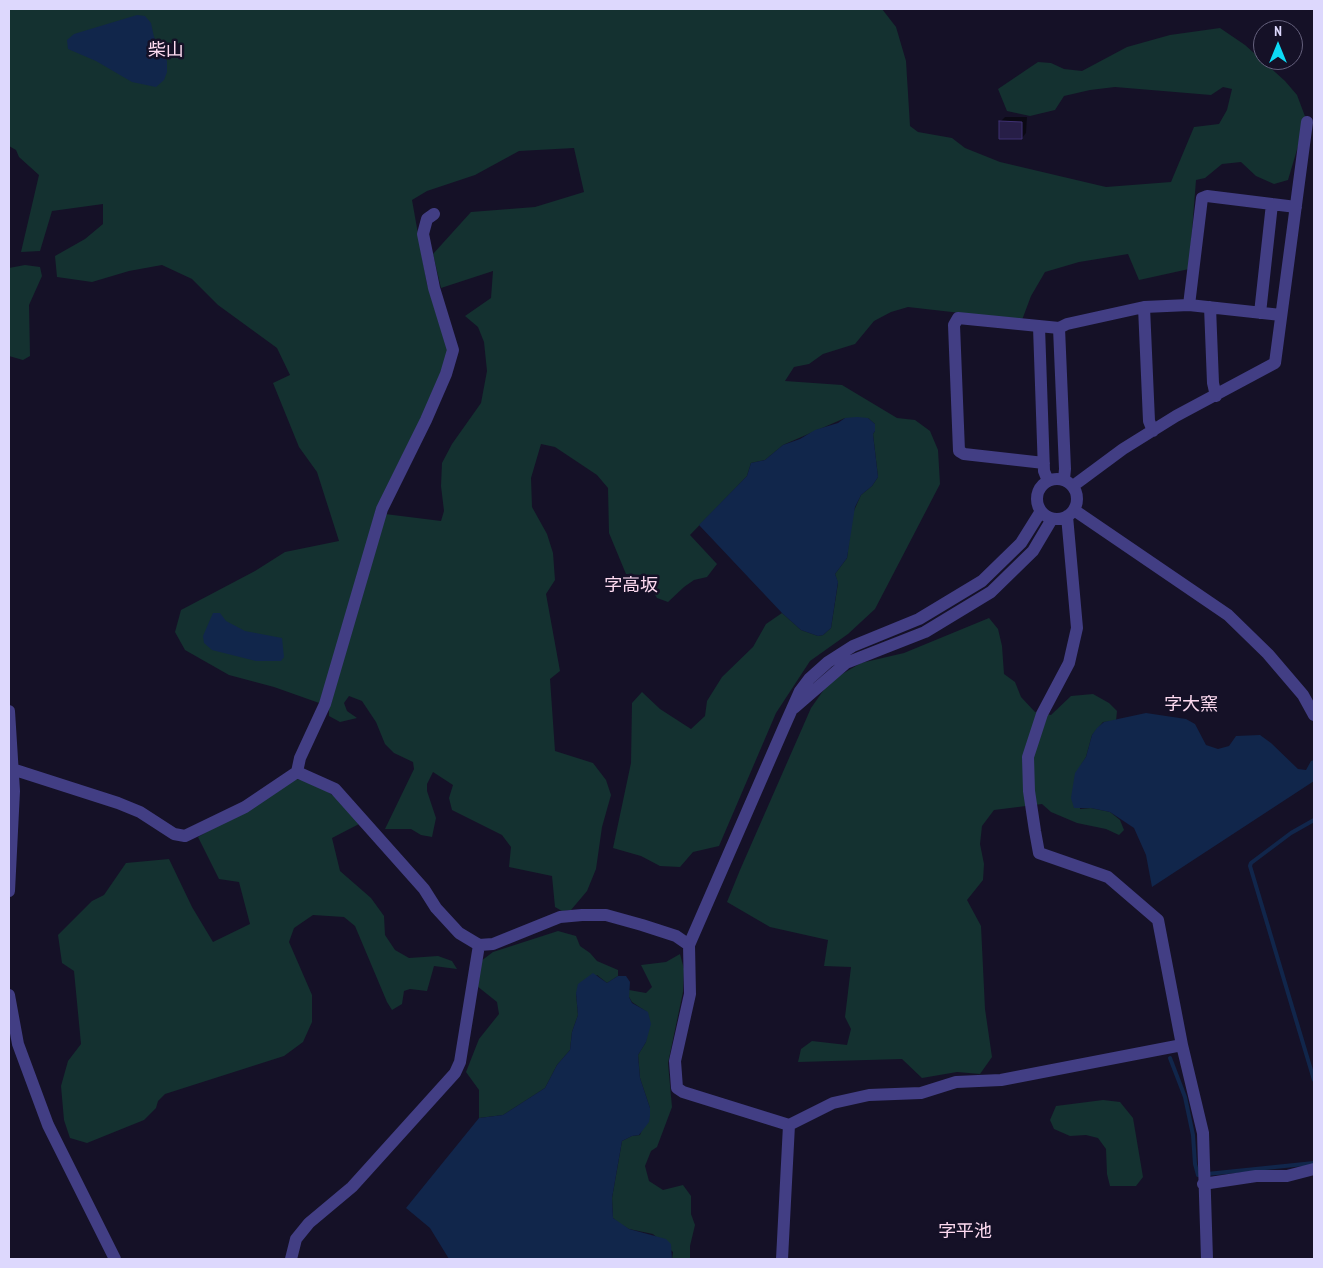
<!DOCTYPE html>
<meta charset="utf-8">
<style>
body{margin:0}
#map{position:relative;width:1323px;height:1268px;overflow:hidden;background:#151127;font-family:"PT Sans Narrow",sans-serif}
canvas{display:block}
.frame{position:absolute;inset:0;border:10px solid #ddd8fd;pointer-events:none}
.north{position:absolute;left:1253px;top:20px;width:50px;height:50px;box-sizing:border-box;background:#151127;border:1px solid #65617d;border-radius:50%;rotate:0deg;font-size:14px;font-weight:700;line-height:20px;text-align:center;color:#ddd8fd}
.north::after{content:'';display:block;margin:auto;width:18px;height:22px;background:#0ddaf5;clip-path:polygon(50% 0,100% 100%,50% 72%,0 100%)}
</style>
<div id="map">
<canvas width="1323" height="1268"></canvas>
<div class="frame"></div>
<div class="north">N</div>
</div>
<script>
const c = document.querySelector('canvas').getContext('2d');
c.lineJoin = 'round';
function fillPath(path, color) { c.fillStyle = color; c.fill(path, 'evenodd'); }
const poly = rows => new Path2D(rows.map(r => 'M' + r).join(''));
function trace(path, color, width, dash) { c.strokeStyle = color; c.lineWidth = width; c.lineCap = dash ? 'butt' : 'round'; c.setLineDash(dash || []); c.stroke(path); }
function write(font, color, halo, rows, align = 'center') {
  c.font = font + ' "PT Sans Narrow","Noto Sans JP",sans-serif'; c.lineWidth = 5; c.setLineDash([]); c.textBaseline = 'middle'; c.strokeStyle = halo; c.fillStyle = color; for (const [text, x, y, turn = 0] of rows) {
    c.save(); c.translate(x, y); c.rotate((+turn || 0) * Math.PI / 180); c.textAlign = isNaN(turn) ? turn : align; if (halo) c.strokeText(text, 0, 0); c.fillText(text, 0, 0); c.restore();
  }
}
fillPath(poly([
 [9,9,882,9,896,27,906,61,910,126,918,132,952,138,965,148,1000,162,1106,187,1171,182,1194,127,1219,124,1227,110,1232,89,1223,87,1211,95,1115,87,1090,90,1064,96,1055,110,1030,116,1007,111,998,89,1038,62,1051,63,1064,69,1082,71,1127,47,1170,35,1220,28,1245,45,1285,81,1297,95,1306,119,1288,180,1274,184,1256,176,1241,162,1222,164,1205,178,1196,180,1189,269,1139,280,1128,254,1079,262,1045,272,1031,296,1022,320,908,307,891,312,874,321,855,344,823,354,809,364,794,367,785,381,842,385,897,418,915,420,930,431,938,450,940,484,875,609,848,634,810,661,776,713,719,846,693,852,680,867,660,866,641,856,613,848,631,763,632,703,642,692,660,709,691,729,705,716,707,701,722,677,753,647,766,624,782,613,801,630,818,636,823,635,831,628,838,583,835,574,847,558,852,515,861,495,872,486,878,477,873,434,875,431,875,424,868,418,845,418,783,445,765,460,751,463,747,476,690,535,717,564,707,577,694,580,684,587,668,602,657,598,643,575,626,574,609,533,608,488,597,475,555,447,541,444,531,478,532,507,547,534,553,553,555,580,546,594,560,671,550,679,555,751,593,763,606,780,611,795,602,827,596,869,587,891,571,910,562,911,555,907,552,876,509,867,511,847,502,835,452,810,449,798,453,785,433,772,427,784,427,791,436,818,432,837,421,835,411,829,385,829,414,769,413,762,394,753,385,744,376,722,362,701,349,696,344,703,347,711,357,718,340,722,329,716,329,707,385,514,441,521,444,511,441,486,442,463,452,444,481,403,487,371,484,342,478,327,465,316,491,298,493,271,441,288,433,254,471,212,535,207,584,192,574,148,519,151,475,175,427,191,412,200,427,284,449,352,444,371,378,506,322,704,274,687,229,675,185,650,175,632,181,610,255,571,285,552,339,541,317,472,299,447,273,383,290,375,277,348,218,305,192,279,162,265,129,271,92,282,57,277,55,256,85,239,103,224,103,204,52,211,40,251,21,252,39,175,19,157,16,150,9,146],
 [25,265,40,267,42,276,29,305,30,356,23,360,9,356,9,268],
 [989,618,998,629,1002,646,1004,674,1015,682,1021,697,1035,712,1051,715,1071,696,1093,694,1109,703,1117,711,1116,721,1103,722,1092,735,1086,757,1081,765,1080,809,1091,808,1110,812,1120,820,1124,830,1119,835,1106,829,1077,823,1051,812,1042,804,994,810,982,826,980,844,984,864,983,880,967,900,981,926,985,1009,992,1057,980,1074,957,1072,922,1078,902,1059,798,1062,801,1049,812,1041,847,1045,851,1029,845,1017,851,967,824,966,828,940,770,927,727,902,740,870,811,708,830,681,861,663,904,653],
 [294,779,309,780,345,803,359,824,332,838,340,871,371,898,384,916,385,935,395,950,409,958,438,956,452,961,457,969,434,966,427,991,410,989,404,991,402,1004,392,1010,387,1002,355,926,344,917,313,915,294,928,289,942,312,995,312,1022,303,1042,284,1056,165,1094,158,1101,156,1108,144,1120,87,1143,70,1138,64,1120,61,1086,68,1061,81,1044,74,971,62,963,58,935,92,901,104,895,126,863,169,859,192,907,213,942,250,924,239,882,219,879,198,837,279,790],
 [558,931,576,936,580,946,590,953,597,961,618,970,618,976,607,983,597,975,576,993,578,1015,572,1032,570,1050,557,1065,545,1088,503,1115,479,1118,479,1090,466,1072,479,1039,499,1014,497,1002,477,986,481,961,493,952],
 [680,954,684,969,683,992,668,1063,672,1107,657,1147,651,1151,645,1166,649,1181,663,1190,683,1185,691,1196,691,1214,695,1225,690,1246,690,1259,672,1259,673,1252,653,1234,629,1229,620,1224,613,1218,612,1198,622,1141,632,1136,640,1135,650,1108,640,1078,638,1055,646,1042,647,1012,632,1002,629,997,629,990,646,993,652,987,641,965,666,962],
 [1103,1100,1120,1102,1133,1118,1143,1177,1136,1186,1110,1186,1107,1174,1106,1149,1098,1138,1086,1135,1070,1136,1054,1129,1050,1120,1056,1106]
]), '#143130');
fillPath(poly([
 [137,15,145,16,151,23,154,37,167,61,167,72,164,80,156,87,132,82,96,61,68,49,67,40,74,34],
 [857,417,868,418,875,424,875,431,873,434,878,477,872,486,861,495,855,507,847,558,835,574,838,582,831,628,823,635,818,636,801,630,782,613,699,525,747,476,751,463,765,460,783,445,800,439,815,430,838,423,845,418],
 [213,613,220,613,226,621,245,631,282,638,284,657,281,661,256,661,212,650,204,643,203,636],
 [1146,713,1186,719,1195,724,1206,745,1218,749,1229,746,1236,736,1260,735,1271,743,1298,769,1306,770,1311,761,1314,760,1314,781,1152,887,1146,855,1134,828,1110,812,1091,808,1074,808,1071,798,1075,773,1086,757,1092,735,1097,728,1104,722],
 [593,973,607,983,618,976,626,976,630,982,629,997,632,1003,648,1012,651,1024,646,1042,638,1055,640,1078,650,1108,650,1116,649,1122,639,1135,632,1136,622,1141,612,1198,613,1218,629,1229,666,1239,671,1244,672,1259,449,1259,430,1228,406,1208,479,1118,503,1115,545,1088,557,1065,570,1050,572,1032,578,1015,576,993,578,984]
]), '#11264b');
fillPath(poly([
 [1005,117,1027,117,1026,133,1022,138,1000,122]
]), '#0007');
trace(poly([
 [1314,820,1291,833,1251,863,1250,866,1314,1080],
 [1170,1058,1185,1097,1193,1135,1195,1164,1198,1175,1201,1174],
 [1207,1174,1314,1163]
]), '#11264b', 4);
const building = poly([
 [999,121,1022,122,1022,139,999,139,999,121]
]);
fillPath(building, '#271e47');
trace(building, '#3f3172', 1);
trace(poly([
 [1189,305,1202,198,1207,196,1296,207],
 [1144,307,1149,421,1153,431],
 [1210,307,1213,383,1216,396],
 [1260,313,1272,204],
 [1039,327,1044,471,1048,481],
 [1059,328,1065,469,1064,479],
 [1044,463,964,454,959,451,954,325,958,318,1059,328,1067,324,1144,307,1189,305,1281,315],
 '1037 499a20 20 0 1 1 40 0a20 20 0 1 1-40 0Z',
 [1073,486,1123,449,1176,416,1275,363,1307,122],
 [1074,510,1228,615,1268,654,1303,695,1314,715],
 [1067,516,1077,628,1069,663,1042,714,1028,757,1029,791,1035,831,1039,853,1108,877,1158,920,1182,1045,1203,1133,1207,1259],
 [794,708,846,663,925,632,991,592,1033,551,1052,519],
 [9,711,14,791,9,891],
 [9,768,118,803,140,812,174,834,185,836,245,807,297,772,300,758,325,704,382,509,426,420,446,374,453,350,434,288,423,234,427,219,434,214],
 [297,772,335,789,424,889,436,908,459,933,479,945,493,944,560,917,582,915,606,915,642,925,676,936,689,945],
 [9,995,18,1044,48,1125,115,1259],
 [789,1125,683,1092,677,1088,675,1061,690,994,689,945,784,727,800,691,809,679,828,662,853,646,919,619,982,581,1021,543,1041,511],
 [789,1125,833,1103,869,1095,921,1093,956,1082,1001,1080,1182,1045],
 [1203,1184,1256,1176,1287,1176,1314,1169],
 [291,1259,296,1239,309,1223,352,1187,455,1073,460,1062,479,945],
 [782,1259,789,1125]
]), '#423e84', 12);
write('18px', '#fddaf0', '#151127', [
 ["柴山",166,51],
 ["字高坂",631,586],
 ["字大窯",1191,705],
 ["字平池",965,1232]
]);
</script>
